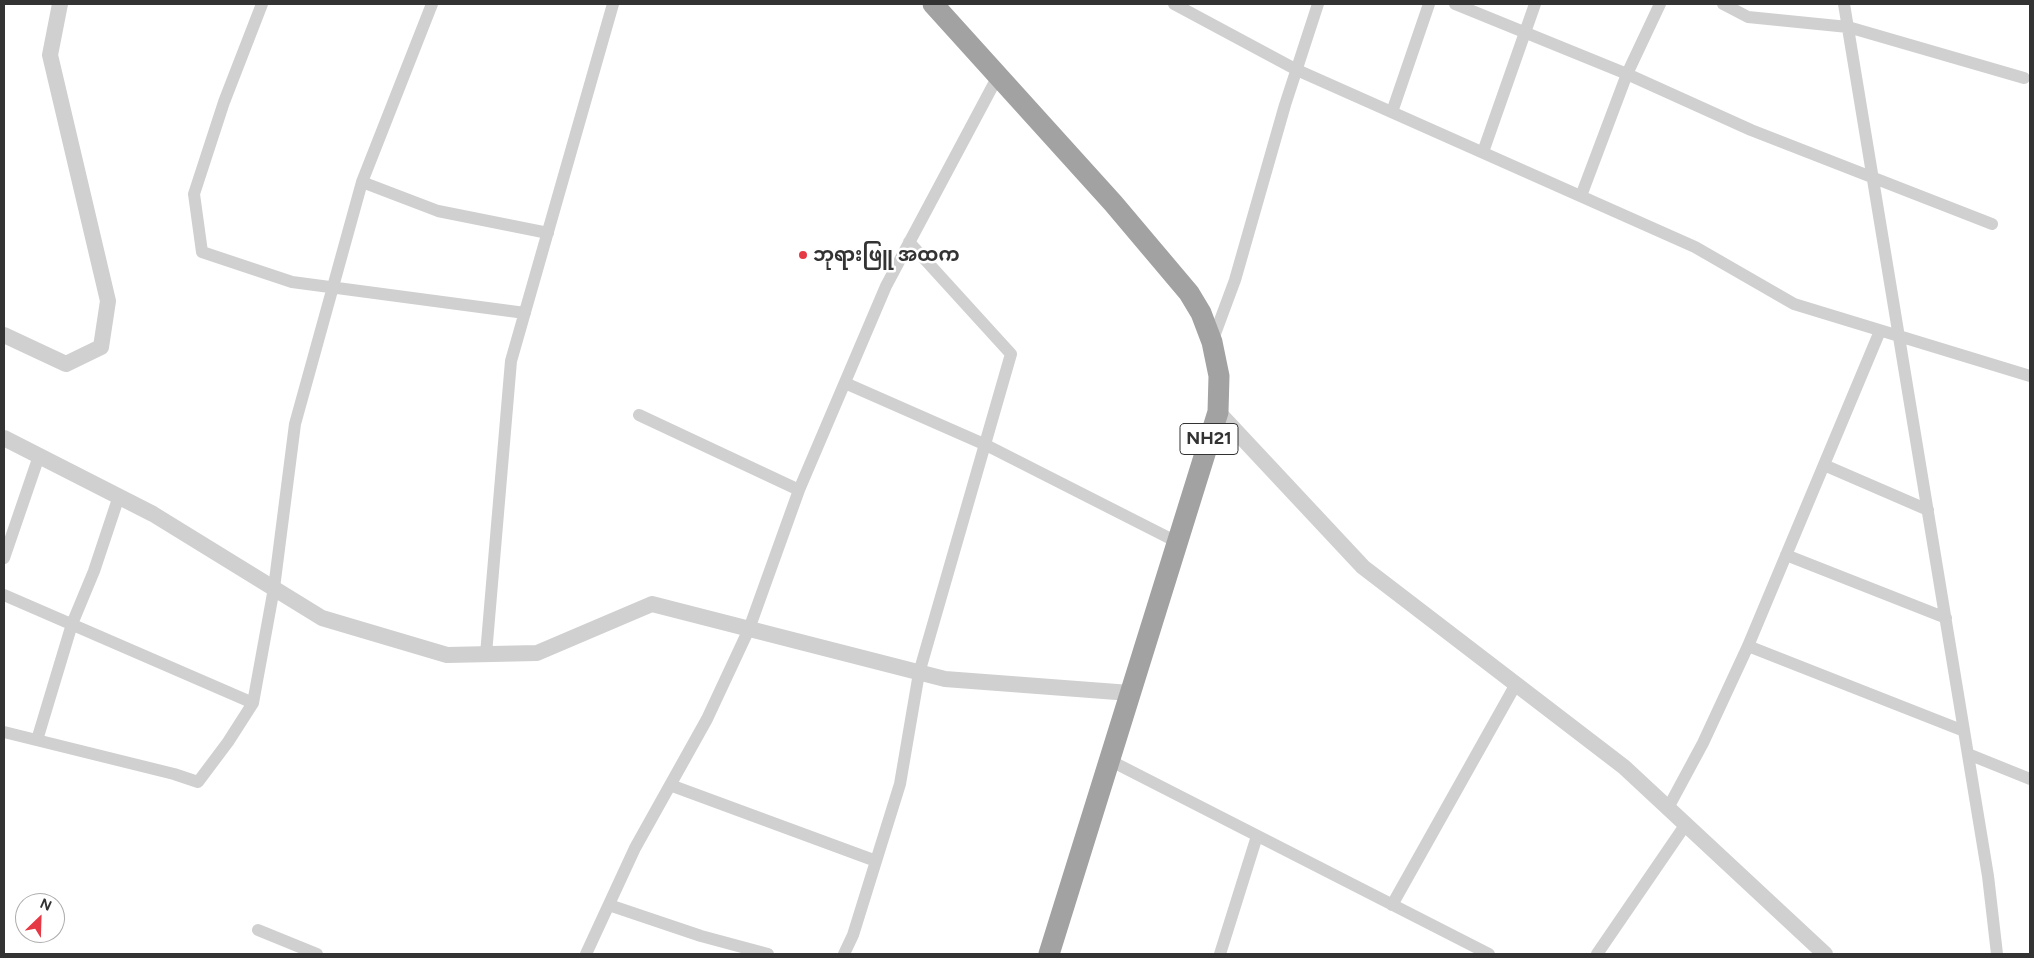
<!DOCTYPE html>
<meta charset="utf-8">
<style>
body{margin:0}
#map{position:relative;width:2034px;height:958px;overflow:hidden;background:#fff;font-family:Figtree,sans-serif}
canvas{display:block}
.frame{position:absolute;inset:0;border:5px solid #333;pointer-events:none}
.north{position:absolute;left:15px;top:893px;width:50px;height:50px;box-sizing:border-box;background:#fff;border:1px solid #adadad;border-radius:50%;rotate:24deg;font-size:14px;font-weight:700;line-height:20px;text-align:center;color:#333}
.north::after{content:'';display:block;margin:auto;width:18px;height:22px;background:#e63946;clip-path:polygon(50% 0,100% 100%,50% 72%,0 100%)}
</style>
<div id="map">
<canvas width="2034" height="958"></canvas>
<div class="frame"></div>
<div class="north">N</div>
</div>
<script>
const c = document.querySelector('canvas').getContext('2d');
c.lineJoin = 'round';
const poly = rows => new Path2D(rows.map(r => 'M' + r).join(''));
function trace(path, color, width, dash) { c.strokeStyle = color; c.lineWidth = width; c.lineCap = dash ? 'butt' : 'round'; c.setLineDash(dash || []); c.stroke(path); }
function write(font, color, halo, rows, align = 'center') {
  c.font = font + ' Figtree,"Noto Sans Myanmar",sans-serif'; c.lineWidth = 5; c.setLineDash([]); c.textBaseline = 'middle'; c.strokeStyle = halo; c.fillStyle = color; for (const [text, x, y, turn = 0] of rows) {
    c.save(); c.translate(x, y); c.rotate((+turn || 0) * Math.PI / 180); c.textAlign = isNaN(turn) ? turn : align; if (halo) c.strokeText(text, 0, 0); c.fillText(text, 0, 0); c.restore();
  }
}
trace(poly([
 [262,4,224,102,194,194,202,252,292,282,525,313],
 [1174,4,1297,70,1695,247,1794,304,2030,376],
 [1455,4,1627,74,1751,130,1992,224],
 [1723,4,1748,17,1848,27,2024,78],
 [1844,4,1988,876,1997,954],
 [1392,112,1429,4],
 [1483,152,1535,4],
 [362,182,438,211,548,233],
 [1581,196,1627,74,1660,4],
 [1212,342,1235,280,1285,105,1318,4],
 [845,383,986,445,1177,542],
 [639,415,799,490],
 [1824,465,1928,510],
 [1786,555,1946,618],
 [4,558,39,456],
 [4,595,253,703],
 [1748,646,1964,731],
 [486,654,511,361,613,4],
 [4,732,174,774,198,782,228,742,253,703,274,588,295,424,362,182,432,4],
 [37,740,72,624,94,571,119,496],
 [1968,754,2030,779],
 [1109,760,1489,954],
 [670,785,876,861],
 [1668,808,1703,743,1748,646,1880,331],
 [609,905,701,936,768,954],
 [1392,905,1516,684],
 [258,930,317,954],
 [586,954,635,848,707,719,749,629,799,490,886,286,998,76],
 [844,954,853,935,900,784,919,673,1011,354,909,242],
 [1220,954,1257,836],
 [1597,954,1686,824]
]), '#d0d0d0', 12);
trace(poly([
 [4,335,66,364,101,347,108,301,50,55,60,4],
 [1218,412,1363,567,1624,767,1825,954],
 [4,438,153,514,322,618,447,655,537,653,652,604,945,679,1130,693]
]), '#d0d0d0', 16);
trace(poly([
 [933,4,1113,203,1189,293,1201,313,1212,342,1219,376,1218,412,1049,954]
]), '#a2a2a2', 21);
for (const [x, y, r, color] of [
 [803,255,5,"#e63946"]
]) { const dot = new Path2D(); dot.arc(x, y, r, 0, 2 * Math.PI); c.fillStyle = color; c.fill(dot); trace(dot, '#fff', 2); }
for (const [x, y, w] of [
 [1209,439,58]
]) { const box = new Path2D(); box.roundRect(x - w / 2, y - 15.5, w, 31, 4); c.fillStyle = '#fff'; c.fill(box); trace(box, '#333', 1); }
write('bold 18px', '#333', null, [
 ["NH21",1209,439]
]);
write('bold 19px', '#333', '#fff', [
 ["ဘုရားဖြူ အထက",813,255]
], 'left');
</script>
